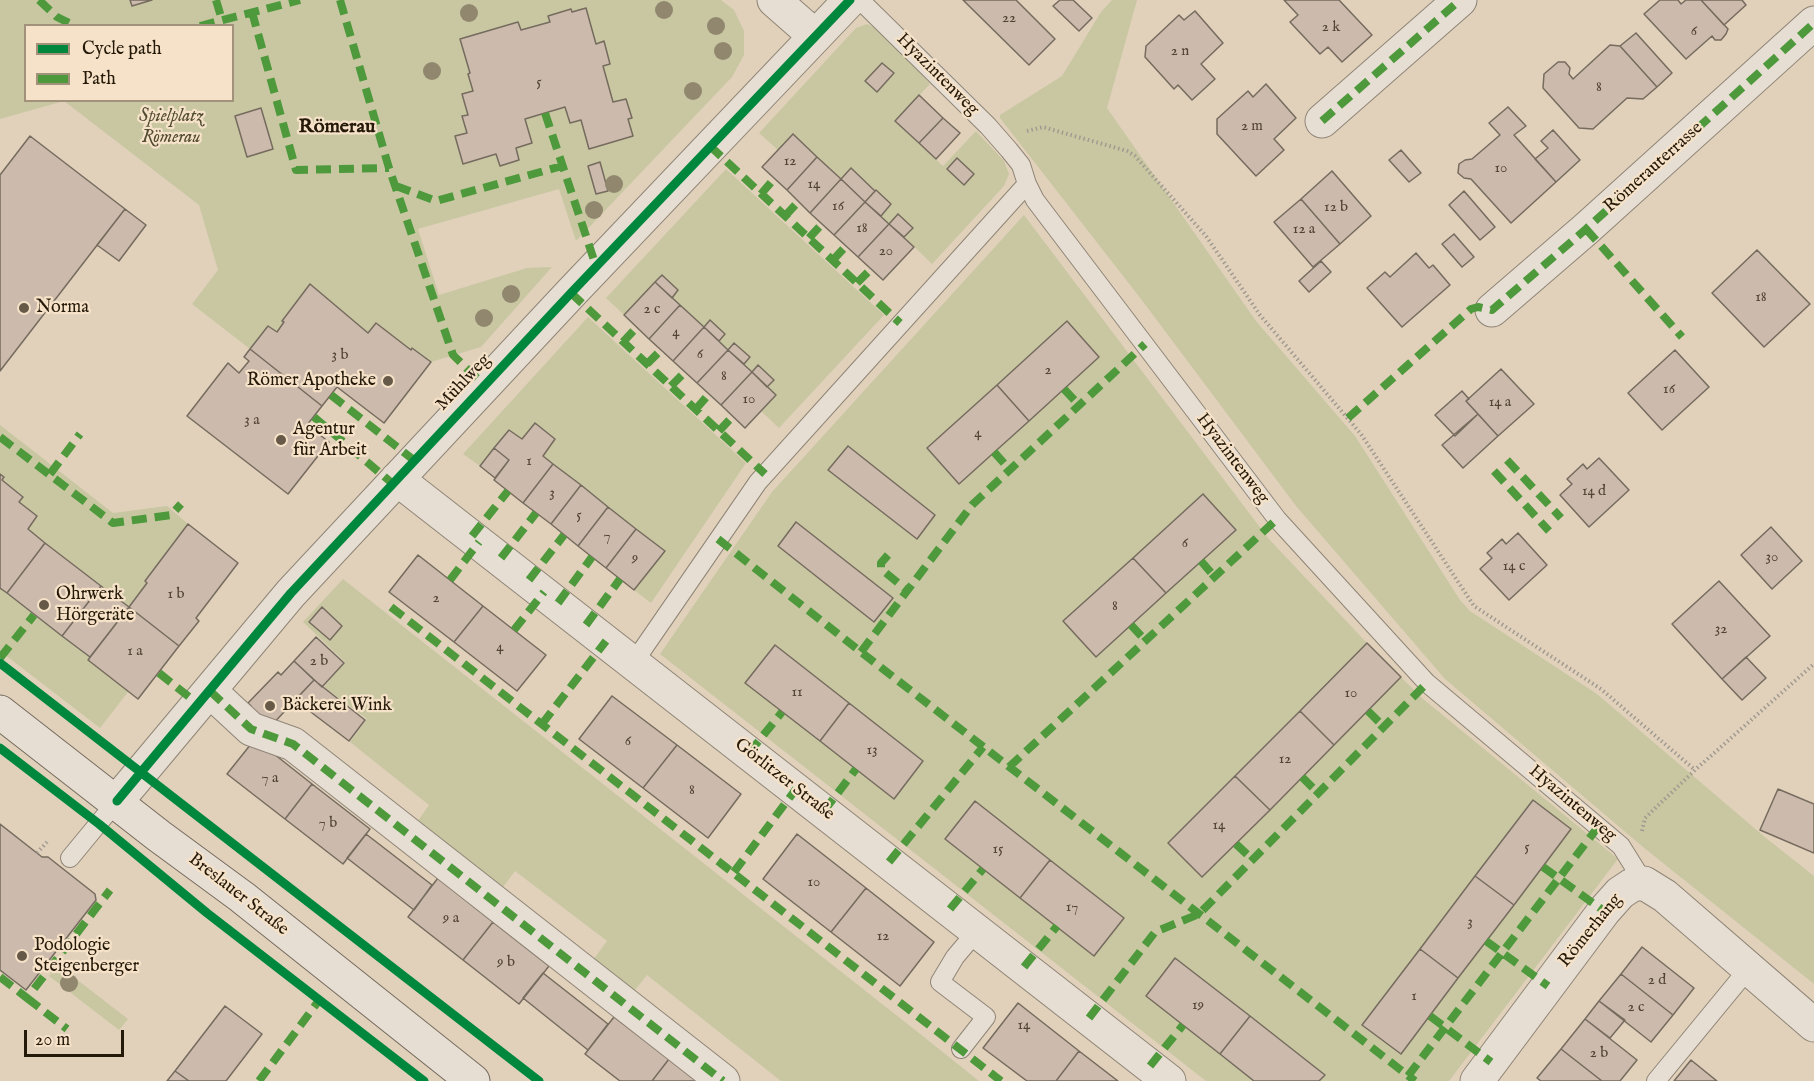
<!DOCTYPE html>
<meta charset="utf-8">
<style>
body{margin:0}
#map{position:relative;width:1814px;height:1081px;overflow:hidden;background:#e1d1bb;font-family:"IM FELL English",serif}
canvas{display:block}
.legend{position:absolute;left:24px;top:24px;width:210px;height:78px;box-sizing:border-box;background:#f6e2c8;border:2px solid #a2927c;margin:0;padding:8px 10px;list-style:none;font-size:18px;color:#251909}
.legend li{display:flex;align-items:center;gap:12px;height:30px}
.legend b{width:30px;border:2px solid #a2927c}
.scale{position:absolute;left:24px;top:1030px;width:100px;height:27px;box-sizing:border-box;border:3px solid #251909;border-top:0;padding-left:8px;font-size:18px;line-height:21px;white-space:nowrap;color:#251909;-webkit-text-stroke:4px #f6e2c8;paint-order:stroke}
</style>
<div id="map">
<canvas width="1814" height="1081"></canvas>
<ul class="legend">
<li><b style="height:8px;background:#00873e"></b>Cycle path</li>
<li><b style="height:8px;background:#4e993b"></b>Path</li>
</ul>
<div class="scale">20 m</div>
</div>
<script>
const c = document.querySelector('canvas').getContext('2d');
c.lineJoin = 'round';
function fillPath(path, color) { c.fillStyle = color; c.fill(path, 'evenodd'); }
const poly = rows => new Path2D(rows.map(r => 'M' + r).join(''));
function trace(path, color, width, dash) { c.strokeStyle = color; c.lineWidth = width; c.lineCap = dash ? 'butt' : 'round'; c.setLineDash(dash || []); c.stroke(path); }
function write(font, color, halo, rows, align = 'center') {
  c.font = font + ' "IM FELL English",serif'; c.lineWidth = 4.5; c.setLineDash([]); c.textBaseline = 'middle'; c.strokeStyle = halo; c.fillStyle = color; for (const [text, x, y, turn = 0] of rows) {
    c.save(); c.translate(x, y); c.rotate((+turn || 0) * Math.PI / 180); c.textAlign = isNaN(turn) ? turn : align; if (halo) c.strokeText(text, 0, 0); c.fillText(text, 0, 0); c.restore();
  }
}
fillPath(poly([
 [0,0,721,0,734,10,744,31,744,55,732,77,576,241,559,189,418,229,439,295,527,268,552,267,481,347,431,362,413,348,411,350,376,323,368,333,310,284,282,320,284,322,277,332,268,326,250,349,192,304,218,270,199,205,64,101,232,100,232,26,26,26,26,100,64,101,0,119],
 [1112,0,1137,0,1107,108,1256,321,1355,436,1460,600,1470,611,1597,694,1766,838,1814,876,1814,984,1643,847,1445,679,1296,506,1141,299,1000,118,1000,115,1062,76,1101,12],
 [867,24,879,29,930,84,895,121,943,166,976,131,1004,161,1009,174,1004,186,932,264,904,237,913,228,898,215,889,224,881,216,891,204,852,169,841,179,793,134,778,150,759,133,856,28],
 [726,169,884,315,779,428,761,411,776,395,767,387,774,379,758,365,752,372,744,364,750,357,735,343,728,350,719,341,725,333,710,321,704,327,672,298,678,290,662,275,624,315,606,298],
 [1024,215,1268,538,1367,643,1422,698,1618,859,1449,1081,1206,1081,660,654,772,492],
 [588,317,746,463,651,603,634,590,664,551,543,456,555,439,535,423,522,439,509,430,480,466,463,454],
 [0,425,113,513,167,506,188,524,145,580,147,583,129,607,28,529,37,516,19,502,23,496,2,480,4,477,0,474],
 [343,579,924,1037,979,1081,781,1081,647,975,631,995,590,964,607,941,515,871,498,894,413,828,429,805,350,742,367,719,324,687,345,662,303,622],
 [0,588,90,657,88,660,128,692,100,728,0,651],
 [58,965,128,1019,119,1030,49,976]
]), '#c8c7a2');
const building = poly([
 [130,0,152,0,132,6,130,0],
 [963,0,1016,0,1055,39,1029,65,963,0],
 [1060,0,1073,0,1092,18,1079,31,1053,6,1060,0],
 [1284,0,1339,0,1372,35,1342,62,1328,47,1320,54,1290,22,1298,15,1284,0],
 [1660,0,1678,0,1681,4,1686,0,1701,0,1728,29,1726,34,1721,40,1715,40,1712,36,1686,59,1644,14,1660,0],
 [1701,0,1742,0,1746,5,1724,25,1701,0],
 [586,8,596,44,604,41,610,64,603,66,613,102,626,99,632,118,628,119,633,136,589,149,581,120,570,123,565,107,525,119,532,143,516,148,519,160,500,166,496,154,463,164,455,136,467,133,462,116,468,115,462,94,473,91,468,74,470,73,460,39,518,22,521,30,550,22,548,16,571,9,572,12,586,8],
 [1195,11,1223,43,1201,64,1215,79,1192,100,1178,85,1174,89,1145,57,1146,46,1179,15,1184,20,1195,11],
 [1636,33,1672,73,1657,87,1620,46,1636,33],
 [1610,45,1620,46,1657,87,1643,99,1627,98,1593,129,1579,128,1543,88,1544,74,1558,62,1565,62,1570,68,1569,74,1573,79,1610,45],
 [882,63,894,73,877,92,865,81,882,63],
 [1266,84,1296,118,1274,139,1284,150,1256,176,1217,134,1217,119,1248,91,1253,97,1266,84],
 [919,95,943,118,919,143,895,121,919,95],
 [1508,107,1526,126,1514,135,1556,182,1511,223,1471,179,1464,178,1458,173,1459,164,1465,160,1472,159,1500,135,1489,123,1508,107],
 [261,108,273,149,247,157,235,116,261,108],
 [943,118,960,133,936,159,919,143,943,118],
 [1553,130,1580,160,1556,182,1535,159,1548,148,1541,141,1553,130],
 [793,134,817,157,787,190,762,167,793,134],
 [30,136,125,209,0,371,0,175,30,136],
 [1401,150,1421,173,1409,182,1389,160,1401,150],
 [817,157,841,179,810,213,787,190,817,157],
 [957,158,974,174,964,185,947,169,957,158],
 [600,162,608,191,596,194,588,166,600,162],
 [851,168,875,191,865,202,841,179,851,168],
 [1332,171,1371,216,1340,244,1301,199,1332,171],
 [841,179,865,202,834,235,810,213,841,179],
 [876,190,891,204,881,216,865,202,876,190],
 [1464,191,1495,227,1480,240,1449,205,1464,191],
 [1301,199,1340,244,1313,267,1274,222,1301,199],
 [865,202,889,224,858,257,834,235,865,202],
 [125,209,146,225,119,261,97,245,125,209],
 [898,214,913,228,904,237,889,224,898,214],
 [889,224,914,247,883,280,858,257,889,224],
 [1454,234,1474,257,1462,267,1442,244,1454,234],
 [1757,250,1810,304,1764,347,1712,293,1757,250],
 [1416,253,1429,268,1433,265,1450,285,1402,327,1367,288,1385,272,1390,277,1416,253],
 [1321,261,1331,272,1309,292,1299,281,1321,261],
 [662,275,678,290,672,298,655,282,662,275],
 [655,282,680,305,649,339,624,315,655,282],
 [310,284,368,333,376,323,411,350,412,348,431,362,384,423,337,387,322,406,250,349,268,326,277,332,284,322,282,321,310,284],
 [680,305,704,327,673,361,649,339,680,305],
 [710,320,725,334,719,341,704,327,710,320],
 [1067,321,1099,357,1029,421,997,385,1067,321],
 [704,327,728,350,697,383,673,361,704,327],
 [734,343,750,357,744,364,728,350,734,343],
 [250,349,322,406,307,425,329,442,288,494,187,416,228,363,239,373,249,361,244,357,250,349],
 [728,350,752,372,721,405,697,383,728,350],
 [1675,350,1709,387,1662,430,1628,393,1675,350],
 [758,365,774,380,767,387,752,372,758,365],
 [1501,369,1534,404,1498,436,1466,401,1501,369],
 [752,372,776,395,745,428,721,405,752,372],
 [997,385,1029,421,959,484,927,448,997,385],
 [1462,391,1469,399,1466,401,1478,414,1455,436,1435,415,1462,391],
 [1478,414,1498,436,1463,468,1442,445,1478,414],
 [535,423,555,439,543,456,553,464,523,503,494,480,509,460,494,448,509,430,522,439,535,423],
 [848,446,935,515,917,539,828,470,848,446],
 [494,448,509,460,495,478,480,466,494,448],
 [1599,458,1629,490,1589,527,1560,495,1572,484,1567,479,1583,464,1587,469,1599,458],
 [553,464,581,485,551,524,523,503,553,464],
 [0,474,4,477,2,480,23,497,19,502,37,516,28,529,45,543,7,593,0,588,0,474],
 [581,485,608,507,578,546,551,524,581,485],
 [1203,494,1236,530,1166,593,1133,558,1203,494],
 [608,507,636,529,606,568,578,546,608,507],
 [796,522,893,598,874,622,778,546,796,522],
 [188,524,238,563,196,618,199,621,179,646,129,607,147,583,145,581,188,524],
 [1771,527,1802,561,1772,589,1741,555,1771,527],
 [636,529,665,551,634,590,606,568,636,529],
 [1518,533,1547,565,1509,600,1480,569,1492,558,1487,553,1502,539,1506,544,1518,533],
 [45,543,101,586,62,636,7,593,45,543],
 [418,555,483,606,454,642,389,592,418,555],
 [1133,558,1166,593,1096,657,1063,621,1133,558],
 [1719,581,1770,636,1722,679,1672,624,1719,581],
 [101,586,129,607,90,657,62,636,101,586],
 [483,606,546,655,517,691,454,642,483,606],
 [129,607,179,646,138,699,88,660,129,607],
 [322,607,342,626,330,640,309,622,322,607],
 [316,637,344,663,322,687,294,661,316,637],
 [1367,643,1401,677,1334,745,1300,711,1367,643],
 [775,645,849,703,820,741,745,683,775,645],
 [1746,657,1766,678,1742,700,1722,679,1746,657],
 [294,661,314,680,269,728,249,709,251,706,248,703,278,672,281,675,294,661],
 [314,680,365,720,349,741,295,700,314,680],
 [612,696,677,745,643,788,579,739,612,696],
 [849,703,923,761,894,799,820,741,849,703],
 [1300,711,1334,745,1270,810,1235,776,1300,711],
 [255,739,312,784,285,819,227,774,255,739],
 [677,745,741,794,708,838,643,788,677,745],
 [1235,776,1270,810,1202,877,1168,843,1235,776],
 [312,784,370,829,343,864,285,819,312,784],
 [1778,789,1814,804,1814,853,1760,830,1778,789],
 [1533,800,1571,829,1514,905,1475,876,1533,800],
 [975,801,1050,860,1020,898,945,839,975,801],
 [0,824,42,857,48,857,95,894,96,900,26,990,0,970,0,824],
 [366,834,432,885,414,910,347,858,366,834],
 [797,834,866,888,831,932,763,879,797,834],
 [1050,860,1124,918,1094,956,1020,898,1050,860],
 [1475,876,1514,905,1458,978,1420,949,1475,876],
 [438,878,493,922,463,960,408,917,438,878],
 [866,888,934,942,900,986,831,932,866,888],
 [493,922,549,966,519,1004,463,960,493,922],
 [1642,947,1694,988,1673,1015,1621,974,1642,947],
 [1420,949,1458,978,1401,1054,1362,1025,1420,949],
 [1175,958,1250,1016,1220,1054,1146,996,1175,958],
 [543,973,608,1024,588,1050,523,998,543,973],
 [1621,974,1673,1015,1651,1042,1599,1001,1621,974],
 [1599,1001,1625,1020,1610,1038,1585,1019,1599,1001],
 [1018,1003,1079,1051,1056,1081,1027,1081,983,1048,1018,1003],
 [225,1006,262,1034,226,1081,189,1081,175,1071,225,1006],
 [1250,1016,1325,1075,1319,1081,1254,1081,1220,1054,1250,1016],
 [614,1017,669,1059,652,1081,620,1081,585,1054,614,1017],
 [1585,1019,1637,1060,1620,1081,1602,1081,1561,1049,1585,1019],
 [1561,1049,1602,1081,1541,1081,1537,1078,1561,1049],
 [1079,1051,1118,1081,1056,1081,1079,1051],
 [669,1059,697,1081,652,1081,669,1059],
 [1691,1060,1717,1081,1674,1081,1691,1060],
 [175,1071,189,1081,167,1081,175,1071]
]);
fillPath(building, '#ccbaac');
trace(building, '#756b5e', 1.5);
const service = poly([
 [860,0,988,126,1009,150,1021,165,1027,184,1035,200,1277,519,1427,683,1621,846,1644,883],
 [634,662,758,482,1027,184],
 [70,858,117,801],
 [961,1049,986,1017,940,982,955,957,977,931],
 [1656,1081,1749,968]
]);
const minor = poly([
 [774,0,815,36],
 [1322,121,1460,0],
 [1492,310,1586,229,1814,23],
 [397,479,1169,1081],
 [210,691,251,729,293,744,723,1081],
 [117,801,291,593,571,293,850,0],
 [1477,1081,1604,911,1620,893,1632,885,1644,883,1665,896,1814,1025]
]);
const secondary = poly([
 [0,712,159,836,242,897,473,1081]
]);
trace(service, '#8f8576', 20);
trace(minor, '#8f8576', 35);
trace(secondary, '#756b5e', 35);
trace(poly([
 [1027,131,1043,127,1127,151,1135,156,1206,236,1260,315,1361,434,1474,606,1601,689,1695,770],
 [1642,831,1645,818,1695,770,1814,664],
 [37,853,47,842]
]), '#a19a90', 4, [1.5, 3]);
trace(service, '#e6ded3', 18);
trace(minor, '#e6ded3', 33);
trace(secondary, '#e6ded3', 33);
trace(poly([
 [39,0,57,17,75,26],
 [216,0,222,20],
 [340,0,389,168,453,355,485,386],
 [252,12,296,170,389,168],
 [200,26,300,0],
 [545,113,596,266],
 [1322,121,1460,0],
 [710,146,900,323],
 [396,186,436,201,562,166],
 [761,194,774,179],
 [785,216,798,202],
 [1586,229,1682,337],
 [809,238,822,224],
 [833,260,846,246],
 [857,283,871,269],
 [571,293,765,474],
 [623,342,637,327],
 [647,364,661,350],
 [671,386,685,372],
 [1064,389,1079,405],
 [331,395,415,461],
 [696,409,709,394],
 [314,417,393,484],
 [1348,418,1471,309,1478,307,1492,310,1586,229,1814,23],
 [719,431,733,416],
 [0,437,113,523,171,515,181,504],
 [994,452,1010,470],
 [1507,460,1561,518],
 [1494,471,1549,531],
 [50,474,80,434],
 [472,536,508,491],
 [718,539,861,652,1415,1081],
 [888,555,881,563,881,569,908,591],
 [501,558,536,513],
 [1201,561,1214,576],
 [450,580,479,542],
 [529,580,564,535],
 [558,603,592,557],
 [391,607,1001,1081],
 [586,625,620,579],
 [1131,625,1145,640],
 [514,630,544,592],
 [861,652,972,505,1145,344],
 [0,658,34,615],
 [159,673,198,704],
 [210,691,251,729,293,744,723,1081],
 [1368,711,1384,727],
 [542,724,606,641],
 [749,753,782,712],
 [1009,767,1277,519],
 [1302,777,1318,793],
 [824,811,856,769],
 [1236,844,1252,859],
 [889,862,983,747],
 [1543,867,1604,911],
 [734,872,796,789],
 [950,909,983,869],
 [1486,941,1548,986],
 [1024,967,1057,926],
 [0,977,27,998,110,890],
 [27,998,67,1029],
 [1430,1016,1491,1062],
 [1089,1018,1155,932,1199,914,1427,683],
 [1150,1066,1183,1025],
 [1408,1076,1598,827],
 [259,1081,320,999]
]), '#4e993b', 8, [15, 8]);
trace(poly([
 [0,663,539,1081],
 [0,748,99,824,207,913,424,1081],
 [117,801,291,593,571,293,850,0]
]), '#00873e', 9);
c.fillStyle = '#91876f';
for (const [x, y] of [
 [664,10],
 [469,13],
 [716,26],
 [723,51],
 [432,71],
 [693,91],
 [614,184],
 [594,210],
 [511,294],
 [484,318],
 [69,983]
]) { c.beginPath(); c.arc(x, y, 9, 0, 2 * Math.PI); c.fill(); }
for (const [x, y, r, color] of [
 [24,308,6,"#675947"],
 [388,381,6,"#675947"],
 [281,440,6,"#675947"],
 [44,605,6,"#675947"],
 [270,706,6,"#675947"],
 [22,956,6,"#675947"]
]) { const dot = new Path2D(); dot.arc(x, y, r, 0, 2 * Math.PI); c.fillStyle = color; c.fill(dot); trace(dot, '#f6e2c8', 2); }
write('15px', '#524434', null, [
 ["22",1009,19],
 ["2 k",1331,28],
 ["6",1694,32],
 ["2 n",1180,52],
 ["5",539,83],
 ["8",1599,88],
 ["2 m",1252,127],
 ["12",790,162],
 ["10",1501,169],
 ["14",814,185],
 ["16",838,207],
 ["12 b",1336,208],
 ["18",862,229],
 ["12 a",1304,230],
 ["20",886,252],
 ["18",1761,298],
 ["2 c",652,310],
 ["4",676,333],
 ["6",700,355],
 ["3 b",340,356],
 ["2",1048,371],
 ["8",724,377],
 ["16",1669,390],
 ["10",749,400],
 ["14 a",1500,403],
 ["3 a",252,421],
 ["4",978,434],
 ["1",529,462],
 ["14 d",1594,492],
 ["3",552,494],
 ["5",579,516],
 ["7",607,537],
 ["6",1185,544],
 ["30",1772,558],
 ["9",635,559],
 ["14 c",1514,567],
 ["1 b",176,595],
 ["2",436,599],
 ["8",1115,607],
 ["32",1721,630],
 ["4",500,648],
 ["1 a",135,652],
 ["2 b",319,662],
 ["11",797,693],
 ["10",1351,694],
 ["6",628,742],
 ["13",872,751],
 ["12",1285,760],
 ["7 a",270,779],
 ["8",692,791],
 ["7 b",328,824],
 ["14",1219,826],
 ["5",1527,848],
 ["15",998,850],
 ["10",814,883],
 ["17",1072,908],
 ["9 a",451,919],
 ["3",1470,923],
 ["12",883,937],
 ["9 b",506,963],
 ["2 d",1657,981],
 ["1",1414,997],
 ["19",1198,1006],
 ["2 c",1636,1008],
 ["14",1024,1026],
 ["2 b",1599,1054]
]);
write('18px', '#251909', '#f6e2c8', [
 ["Hyazintenweg",937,75,45],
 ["Römerauterrasse",1654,168,-42],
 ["Mühlweg",464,383,-47],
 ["Hyazintenweg",1232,459,53],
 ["Görlitzer Straße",784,780,38],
 ["Hyazintenweg",1572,804,40],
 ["Breslauer Straße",238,895,38],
 ["Römerhang",1591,931,-51]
]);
write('italic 18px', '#504b31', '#f6e2c8', [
 ["Spielplatz",171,117],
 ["Römerau",171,138]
]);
write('18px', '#251909', '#f6e2c8', [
 ["Norma",36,308],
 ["Römer Apotheke",376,381,"right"],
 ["Agentur",293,430],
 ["für Arbeit",293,451],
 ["Ohrwerk",56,595],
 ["Hörgeräte",56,616],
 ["Bäckerei Wink",282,706],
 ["Podologie",34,946],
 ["Steigenberger",34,967]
], 'left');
write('bold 20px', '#251909', '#f6e2c8', [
 ["Römerau",337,128]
]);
</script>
